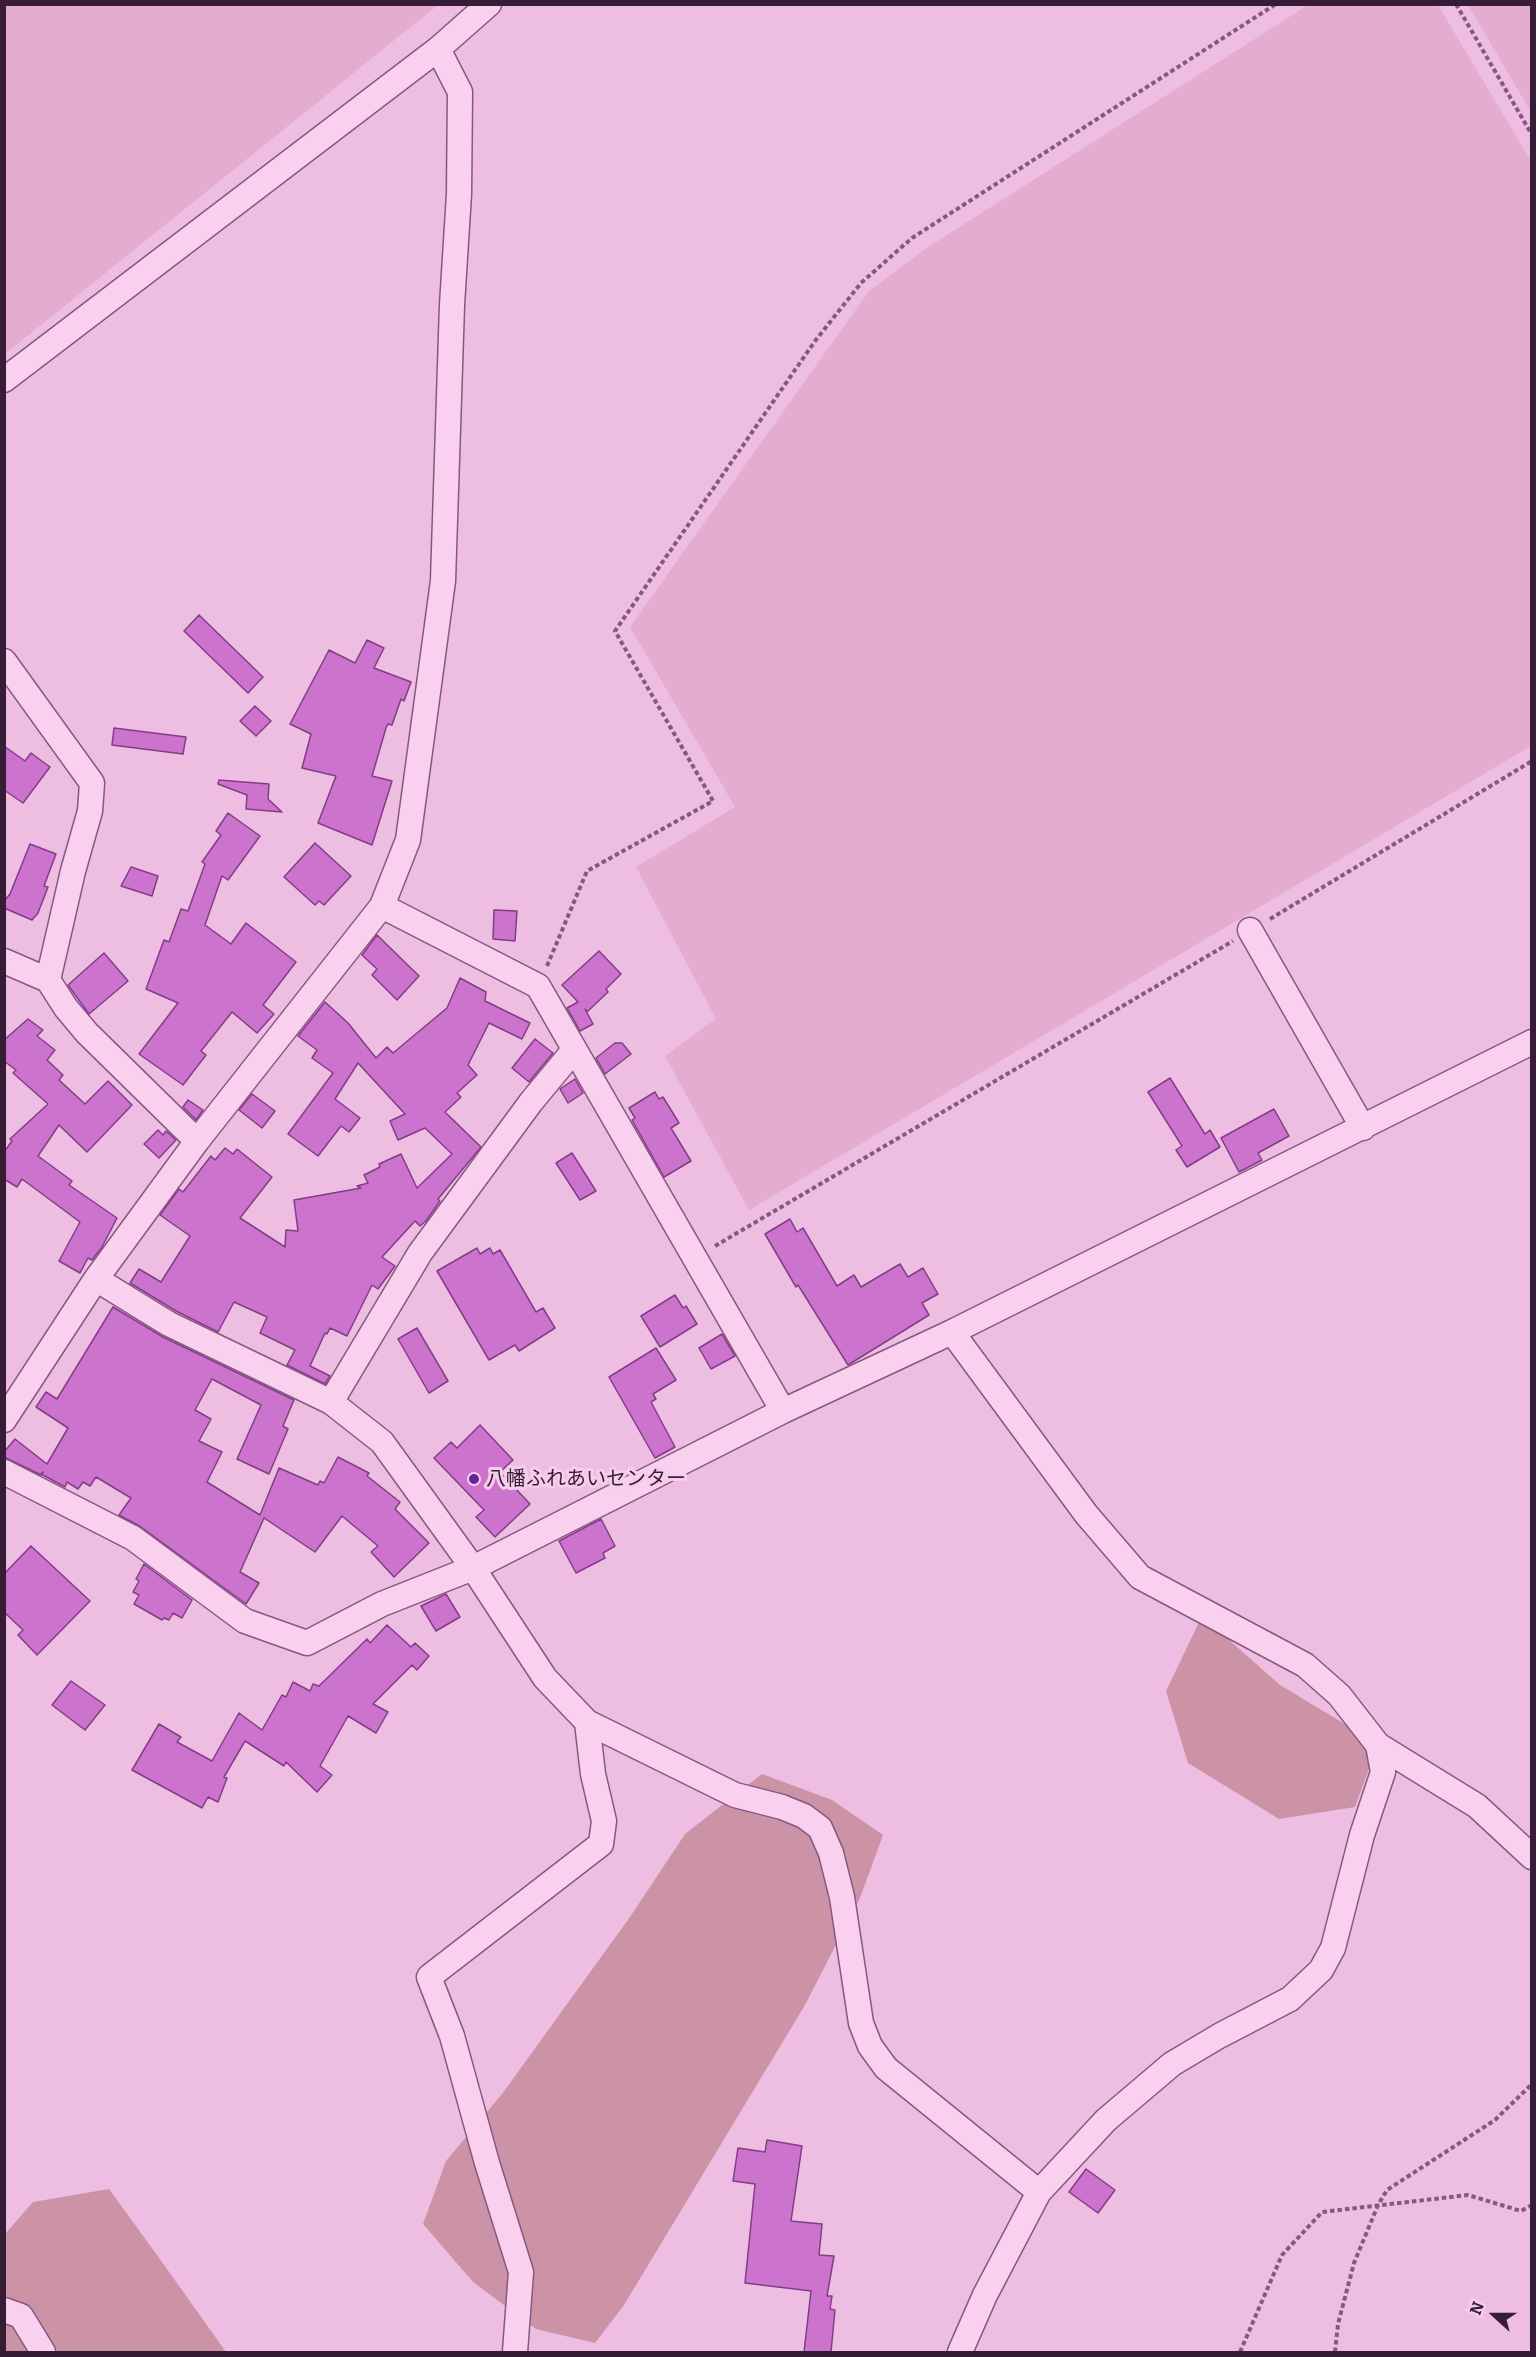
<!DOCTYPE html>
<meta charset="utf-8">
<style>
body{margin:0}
#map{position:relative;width:1536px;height:2357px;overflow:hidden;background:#eebee2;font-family:Bitter,serif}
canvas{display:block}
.frame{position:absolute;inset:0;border:6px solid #361c35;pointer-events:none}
.north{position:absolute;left:1464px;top:2285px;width:60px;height:60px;-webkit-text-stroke:4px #f6ceeb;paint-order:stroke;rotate:291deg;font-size:16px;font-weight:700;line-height:24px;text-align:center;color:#361c35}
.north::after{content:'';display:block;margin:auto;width:21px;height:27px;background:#361c35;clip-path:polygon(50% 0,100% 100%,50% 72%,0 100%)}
</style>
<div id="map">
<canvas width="1536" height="2357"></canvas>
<div class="frame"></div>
<div class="north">N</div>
</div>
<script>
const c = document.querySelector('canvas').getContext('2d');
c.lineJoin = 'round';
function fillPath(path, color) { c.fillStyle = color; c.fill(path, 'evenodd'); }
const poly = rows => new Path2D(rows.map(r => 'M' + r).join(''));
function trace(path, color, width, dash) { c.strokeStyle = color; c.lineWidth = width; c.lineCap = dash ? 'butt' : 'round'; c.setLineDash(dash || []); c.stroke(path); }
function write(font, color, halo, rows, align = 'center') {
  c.font = font + ' Bitter,"Noto Sans JP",serif'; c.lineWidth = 6; c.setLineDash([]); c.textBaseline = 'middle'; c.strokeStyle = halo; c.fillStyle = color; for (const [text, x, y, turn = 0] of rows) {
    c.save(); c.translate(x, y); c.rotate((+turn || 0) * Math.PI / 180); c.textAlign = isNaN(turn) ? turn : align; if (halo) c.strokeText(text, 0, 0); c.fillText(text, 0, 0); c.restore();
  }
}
fillPath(poly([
 [5,4,438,4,438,5,5,354],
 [1308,5,1438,5,1531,161,1531,746,749,1210,665,1056,716,1019,636,867,735,807,630,627,869,291,925,249],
 [1468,5,1531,5,1531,112]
]), '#e4acce');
fillPath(poly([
 [1202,1616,1280,1685,1378,1744,1355,1807,1279,1819,1188,1763,1166,1691],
 [762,1774,832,1800,883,1835,860,1898,805,2005,624,2305,595,2343,536,2329,473,2282,423,2224,446,2161,502,2094,630,1917,685,1834],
 [109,2189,157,2255,226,2352,5,2352,5,2234,33,2202]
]), '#cc92a5');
const building = poly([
 [199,615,263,677,248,693,184,631,199,615],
 [367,640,384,648,374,668,411,682,404,701,401,699,392,725,388,724,386,728,372,776,392,781,372,845,318,823,336,776,302,768,311,734,290,724,329,650,355,663,367,640],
 [255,706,271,721,256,736,240,721,255,706],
 [114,728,186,737,183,754,112,745,114,728],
 [4,746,25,761,31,753,50,767,23,803,4,790,4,746],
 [219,780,269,784,268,799,282,812,246,809,247,795,218,784,219,780],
 [228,813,260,836,228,880,222,876,205,925,231,944,246,923,296,962,263,1005,274,1014,257,1033,232,1012,201,1051,206,1055,183,1085,139,1054,178,1003,146,989,164,940,169,942,181,909,188,911,205,864,202,862,221,835,216,831,228,813],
 [315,843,351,876,324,905,319,901,315,905,284,877,315,843],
 [30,844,56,854,44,886,48,887,38,913,32,920,4,908,4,901,10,894,30,844],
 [131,867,158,876,152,896,121,886,131,867],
 [494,910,517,911,515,941,493,939,494,910],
 [377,935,419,976,397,1000,372,975,377,969,362,955,377,935],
 [599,951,621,974,606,989,608,992,587,1012,585,1009,593,1024,580,1031,567,1008,578,1002,562,985,599,951],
 [104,953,128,981,89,1014,68,985,104,953],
 [460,978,486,992,485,1001,530,1023,522,1039,489,1023,468,1065,477,1075,457,1093,461,1097,445,1112,481,1147,438,1199,440,1201,426,1221,420,1226,415,1221,382,1257,395,1266,378,1289,372,1285,347,1336,330,1328,327,1334,325,1333,310,1366,330,1376,325,1384,287,1365,295,1350,260,1333,267,1317,234,1302,218,1332,176,1311,130,1283,139,1269,161,1282,190,1236,160,1215,179,1189,183,1192,211,1156,215,1160,225,1148,233,1154,237,1149,272,1177,240,1218,285,1247,286,1230,298,1231,294,1200,361,1188,357,1186,368,1183,364,1175,380,1167,379,1164,401,1154,417,1188,452,1154,425,1128,398,1140,390,1121,405,1114,358,1063,335,1099,360,1118,349,1132,341,1126,318,1156,288,1134,333,1073,312,1058,317,1050,298,1036,325,1002,348,1023,376,1058,387,1047,393,1053,447,1008,460,978],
 [28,1019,43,1030,37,1036,55,1050,47,1060,63,1075,59,1080,85,1104,108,1081,132,1105,87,1152,59,1125,38,1156,72,1181,69,1185,117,1218,102,1247,92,1260,88,1258,80,1273,59,1261,80,1222,22,1179,17,1187,4,1179,4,1152,12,1141,10,1139,48,1104,13,1073,16,1070,4,1061,4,1040,28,1019],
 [535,1039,553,1053,529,1082,512,1068,535,1039],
 [615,1043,622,1043,631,1054,605,1074,596,1058,615,1043],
 [1170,1078,1205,1134,1210,1130,1220,1147,1187,1167,1176,1150,1182,1146,1148,1092,1170,1078],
 [575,1079,583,1093,568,1103,560,1089,575,1079],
 [655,1092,659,1099,663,1097,679,1123,671,1128,691,1161,664,1177,632,1120,635,1118,629,1108,655,1092],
 [252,1094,275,1111,262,1128,239,1110,252,1094],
 [188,1100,203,1110,196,1120,183,1107,188,1100],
 [1274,1109,1289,1136,1258,1153,1262,1160,1239,1172,1221,1138,1274,1109],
 [158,1130,163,1135,166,1131,176,1140,159,1158,144,1144,158,1130],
 [572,1153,596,1191,580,1200,556,1163,572,1153],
 [790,1219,797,1232,803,1228,837,1286,854,1275,861,1287,900,1264,908,1277,923,1268,938,1294,922,1303,929,1315,848,1365,798,1285,796,1287,765,1234,790,1219],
 [477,1248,480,1254,490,1248,493,1254,500,1250,536,1312,543,1308,555,1328,519,1351,515,1345,489,1360,437,1271,477,1248],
 [675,1295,683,1308,686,1306,697,1324,660,1347,641,1316,675,1295],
 [113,1307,163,1337,294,1400,283,1426,288,1429,269,1474,237,1459,261,1405,212,1379,195,1410,211,1419,199,1441,222,1452,207,1482,260,1515,279,1468,318,1485,320,1481,324,1483,338,1457,369,1473,367,1476,400,1502,395,1509,429,1543,394,1577,371,1552,378,1546,342,1516,315,1552,264,1518,240,1572,259,1583,246,1604,141,1527,119,1515,131,1498,96,1477,90,1486,83,1482,78,1489,67,1482,65,1487,41,1474,43,1472,41,1475,6,1458,4,1452,15,1439,47,1464,68,1428,36,1407,46,1392,57,1399,113,1307],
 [417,1328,448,1381,429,1393,398,1339,417,1328],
 [722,1334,735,1356,711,1369,699,1348,722,1334],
 [656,1348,676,1380,653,1394,656,1399,651,1402,675,1447,655,1458,609,1377,656,1348],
 [480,1425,513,1460,500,1472,530,1504,495,1537,476,1517,484,1510,434,1458,451,1442,457,1448,480,1425],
 [601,1519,615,1546,603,1553,605,1558,576,1573,559,1541,601,1519],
 [31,1546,90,1601,37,1655,18,1635,23,1630,4,1612,4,1574,31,1546],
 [144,1564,192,1600,182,1618,173,1613,169,1620,164,1618,162,1620,134,1604,139,1595,133,1592,139,1581,136,1579,144,1564],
 [446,1594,460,1617,436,1631,421,1606,446,1594],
 [387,1625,411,1647,415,1643,429,1656,417,1670,412,1665,373,1704,388,1712,376,1733,348,1716,320,1766,332,1775,317,1792,286,1762,284,1766,245,1741,224,1777,227,1778,218,1802,208,1797,202,1808,132,1770,159,1724,181,1737,177,1742,212,1761,239,1713,262,1730,282,1695,286,1697,293,1682,310,1691,313,1684,319,1686,367,1639,370,1643,387,1625],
 [71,1681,105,1705,85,1730,52,1705,71,1681],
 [767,2140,802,2146,791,2221,822,2224,819,2255,834,2256,827,2296,832,2296,830,2309,835,2310,831,2352,804,2352,811,2291,745,2283,755,2184,733,2181,738,2148,765,2152,767,2140],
 [1086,2169,1115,2190,1098,2213,1069,2192,1086,2169]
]);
fillPath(building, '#cb73cd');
trace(building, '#833c86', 1.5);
const minor = poly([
 [4,380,438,49,489,4],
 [4,661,92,783,90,811,73,871,48,980,66,1008,87,1033,197,1141],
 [382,906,538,986,783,1411],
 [1250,930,1363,1128],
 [4,961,48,980],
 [96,1279,169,1324,331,1402,382,1442,473,1568,545,1678,587,1722,735,1795,782,1807,804,1816,820,1828,831,1853,842,1897,861,2023,870,2046,886,2068,1039,2192],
 [952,1332,1086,1514,1140,1577,1305,1665,1339,1695,1378,1745,1477,1806,1532,1857],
 [331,1402,420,1253,531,1102,574,1050],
 [4,1420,96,1279,197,1141,382,906,408,840,443,581,452,305,459,194,460,92,438,49],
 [4,1472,133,1538,245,1621,307,1643,382,1604,473,1568,783,1411,952,1332,1532,1042],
 [4,2310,21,2316,43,2352],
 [515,2352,521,2272,487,2163,452,2036,429,1977,601,1844,604,1821,593,1774,587,1722],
 [960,2352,985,2295,1039,2192,1106,2120,1172,2064,1219,2036,1290,1999,1321,1970,1333,1948,1362,1835,1383,1772,1378,1745]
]);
trace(minor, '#875783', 27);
trace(poly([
 [1456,4,1532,135],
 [1270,919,1532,761],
 [547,966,587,871,713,801,615,631,815,341,861,283,912,238,1276,4],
 [715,1246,1233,941],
 [1240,2352,1282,2255,1322,2212,1468,2195,1521,2211,1532,2205],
 [1335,2352,1338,2324,1354,2263,1378,2205,1387,2190,1495,2120,1532,2084]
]), '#875783', 4, [4.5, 3]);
trace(minor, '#f9d1ef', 24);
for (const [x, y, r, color] of [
 [474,1479,6,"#642697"]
]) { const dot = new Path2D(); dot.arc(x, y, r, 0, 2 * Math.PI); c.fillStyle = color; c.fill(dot); trace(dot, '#f6ceeb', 2); }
write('20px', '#361c35', '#f6ceeb', [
 ["八幡ふれあいセンター",486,1479]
], 'left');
</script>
